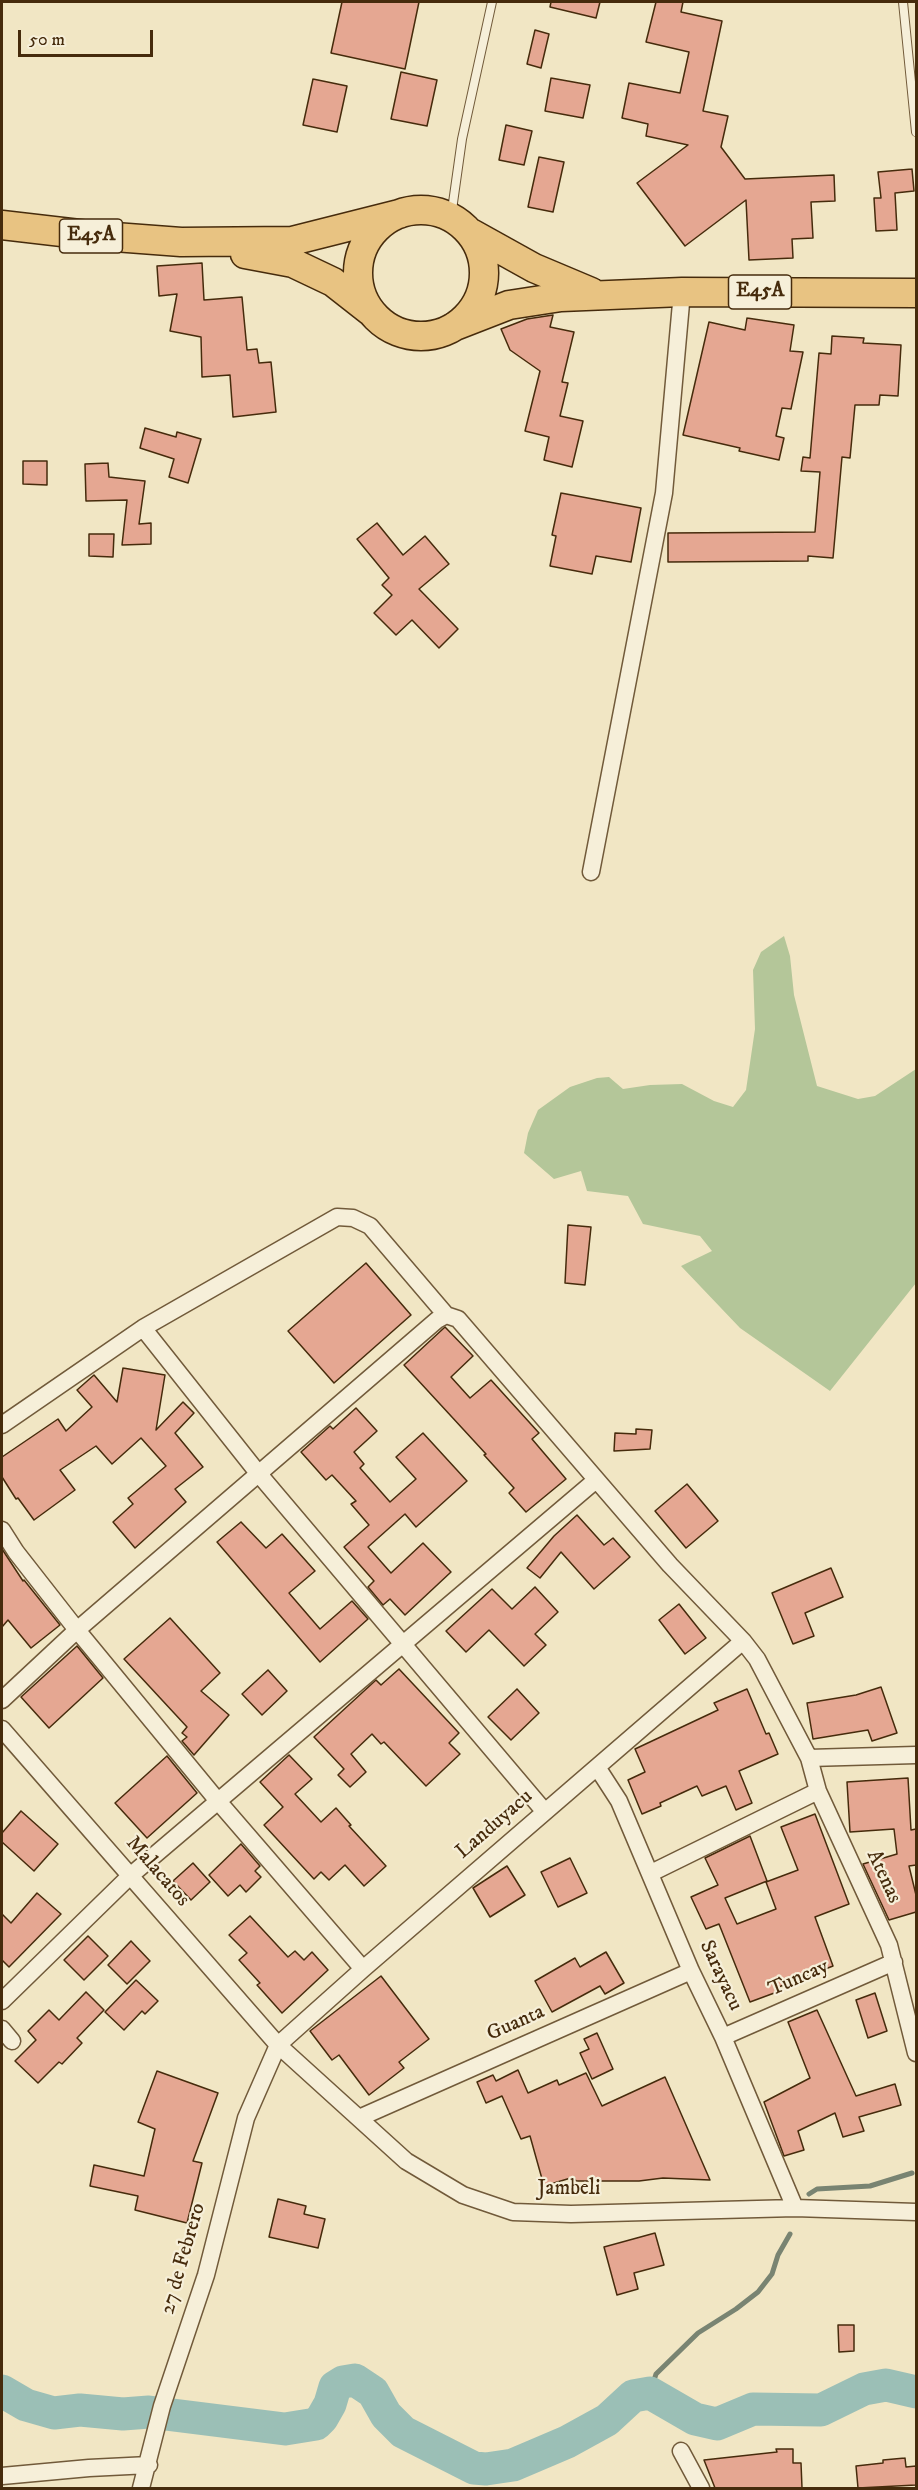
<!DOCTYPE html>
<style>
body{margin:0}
#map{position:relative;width:918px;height:2490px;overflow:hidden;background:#f1e6c4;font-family:"IM FELL DW Pica",serif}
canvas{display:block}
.frame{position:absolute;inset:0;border:3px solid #462b0c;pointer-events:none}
.scale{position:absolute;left:18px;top:30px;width:135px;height:27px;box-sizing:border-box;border:3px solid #462b0c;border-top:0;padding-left:8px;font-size:18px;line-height:21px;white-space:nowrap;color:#462b0c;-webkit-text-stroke:4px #f6efd9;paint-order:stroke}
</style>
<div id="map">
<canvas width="918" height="2490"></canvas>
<div class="frame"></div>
<div class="scale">50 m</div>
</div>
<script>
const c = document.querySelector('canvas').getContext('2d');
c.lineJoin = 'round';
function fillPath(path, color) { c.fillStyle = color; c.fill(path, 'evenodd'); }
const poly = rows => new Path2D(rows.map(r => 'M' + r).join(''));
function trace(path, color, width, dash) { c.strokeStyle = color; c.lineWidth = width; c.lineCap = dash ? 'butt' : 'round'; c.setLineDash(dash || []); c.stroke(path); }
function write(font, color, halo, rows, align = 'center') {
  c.font = font + ' "IM FELL DW Pica",serif'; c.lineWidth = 4.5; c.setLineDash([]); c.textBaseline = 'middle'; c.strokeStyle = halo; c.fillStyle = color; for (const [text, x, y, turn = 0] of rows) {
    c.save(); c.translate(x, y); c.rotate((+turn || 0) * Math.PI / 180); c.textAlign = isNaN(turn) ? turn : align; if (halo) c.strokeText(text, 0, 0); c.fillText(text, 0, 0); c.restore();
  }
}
fillPath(poly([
 [784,936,790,956,794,995,817,1086,858,1099,875,1096,916,1069,916,1283,830,1391,740,1328,681,1266,712,1251,700,1236,643,1224,628,1196,587,1191,581,1171,554,1179,524,1153,528,1133,538,1110,570,1087,597,1078,609,1077,623,1089,650,1085,682,1084,714,1101,733,1107,746,1090,750,1063,755,1029,753,970,761,952]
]), '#b4c699');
trace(poly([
 [809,2194,817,2189,870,2186,912,2173],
 [650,2393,656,2374,698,2333,736,2309,758,2292,772,2274,778,2255,790,2234]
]), '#798472', 5);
trace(poly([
 [2,2391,26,2405,54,2413,80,2410,123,2414,149,2412,285,2429,316,2424,322,2418,330,2404,335,2387,343,2382,355,2380,373,2392,386,2415,403,2432,474,2468,486,2469,513,2465,567,2442,607,2420,633,2396,650,2393,695,2419,717,2424,753,2409,821,2410,864,2389,886,2385,916,2392]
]), '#9bbfb6', 33);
const building = poly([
 [342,2,419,2,405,69,331,53,342,2],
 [551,2,600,2,596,18,550,7,551,2],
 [656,2,683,2,681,12,722,21,703,111,728,116,721,147,745,179,834,175,835,201,811,202,813,238,792,239,793,258,749,260,746,200,685,246,637,183,688,145,646,136,648,124,622,118,629,83,680,93,689,52,646,42,656,2],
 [535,30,549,34,541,68,527,64,535,30],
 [401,72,437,80,427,126,391,119,401,72],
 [551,78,590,85,583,118,545,111,551,78],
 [313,79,347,86,337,132,303,125,313,79],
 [506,125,532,131,524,165,499,160,506,125],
 [539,157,564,162,553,212,528,207,539,157],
 [912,169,914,191,895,193,897,230,876,231,874,198,881,198,878,172,912,169],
 [202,263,204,300,242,297,247,350,257,349,259,363,271,362,276,412,233,417,230,375,202,377,201,337,170,331,177,294,159,296,157,266,202,263],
 [553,315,550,327,574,332,562,382,568,383,560,416,583,421,572,467,544,460,549,437,525,431,540,371,510,350,501,329,527,319,553,315],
 [747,318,794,325,790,351,803,352,791,409,782,408,776,436,784,438,779,460,739,451,740,448,683,435,709,322,745,330,747,318],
 [832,336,864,338,863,343,901,345,898,396,880,395,879,405,855,405,850,458,842,457,833,558,808,556,808,561,668,562,668,533,815,532,820,472,801,471,803,457,810,458,819,353,831,354,832,336],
 [145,428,176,437,177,432,201,439,188,483,169,477,174,459,140,448,145,428],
 [23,461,47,461,47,485,23,484,23,461],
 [108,463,109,477,145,481,139,524,151,523,151,544,122,545,127,500,86,501,85,464,108,463],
 [561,493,641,508,631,562,596,556,592,574,550,566,556,536,552,535,561,493],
 [377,523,403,555,425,536,449,564,419,589,458,629,439,648,412,620,396,635,374,613,392,595,382,585,389,578,357,539,377,523],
 [89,534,114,534,113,557,89,556,89,534],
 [568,1225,591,1227,585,1285,565,1283,568,1225],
 [366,1263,411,1315,334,1383,288,1331,366,1263],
 [445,1327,473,1356,451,1377,470,1398,491,1380,539,1433,532,1439,566,1479,526,1512,509,1493,514,1488,484,1455,486,1454,404,1365,445,1327],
 [123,1368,165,1375,156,1430,183,1402,194,1413,175,1433,203,1467,175,1489,186,1502,135,1548,113,1522,133,1504,128,1498,166,1466,141,1438,112,1464,96,1446,60,1470,75,1490,34,1520,18,1498,16,1499,2,1477,2,1457,58,1419,66,1431,92,1407,77,1390,94,1375,117,1402,123,1368],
 [356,1408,377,1431,354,1452,364,1464,360,1468,390,1502,416,1479,396,1457,423,1433,467,1481,416,1527,405,1514,368,1547,391,1573,423,1543,451,1572,405,1615,390,1599,383,1605,368,1587,374,1581,344,1547,369,1525,351,1504,356,1501,332,1475,326,1480,301,1452,330,1426,333,1429,356,1408],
 [636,1429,652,1430,650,1449,614,1451,615,1433,636,1434,636,1429],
 [687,1484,718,1521,686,1548,655,1511,687,1484],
 [577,1515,604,1545,613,1538,630,1557,594,1589,561,1552,540,1578,527,1568,554,1536,577,1515],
 [241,1522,266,1548,282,1534,315,1571,289,1593,320,1629,352,1601,368,1619,320,1662,217,1542,241,1522],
 [2,1549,23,1581,24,1580,60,1625,31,1648,8,1620,2,1627,2,1549],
 [831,1568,843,1597,805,1613,814,1636,793,1644,772,1593,831,1568],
 [535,1587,558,1612,535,1634,546,1645,524,1666,489,1630,466,1652,446,1631,492,1589,512,1609,535,1587],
 [679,1604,706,1638,685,1654,659,1620,679,1604],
 [170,1618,220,1673,201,1691,229,1715,194,1755,182,1741,187,1737,182,1733,187,1727,124,1659,170,1618],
 [77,1646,103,1678,49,1728,21,1697,77,1646],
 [399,1669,459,1733,449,1743,460,1754,426,1786,384,1742,381,1744,372,1734,351,1754,366,1772,350,1787,338,1775,344,1769,314,1737,376,1680,381,1685,399,1669],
 [268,1670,287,1691,262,1715,242,1694,268,1670],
 [881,1687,897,1733,872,1741,868,1730,813,1739,807,1703,856,1695,881,1687],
 [517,1689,539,1713,511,1740,488,1717,517,1689],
 [747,1689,766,1734,769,1733,778,1754,739,1771,752,1803,736,1810,726,1786,702,1796,697,1786,660,1803,661,1806,642,1814,628,1780,645,1772,635,1749,718,1710,714,1703,747,1689],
 [289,1755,312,1779,295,1794,321,1822,336,1808,351,1825,349,1826,386,1866,364,1886,345,1865,329,1880,321,1872,314,1879,264,1825,283,1807,260,1782,289,1755],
 [167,1756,197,1793,147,1838,115,1803,167,1756],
 [908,1778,911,1830,916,1829,916,1865,909,1866,916,1895,916,1912,889,1920,863,1864,897,1854,894,1829,850,1832,847,1782,908,1778],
 [21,1811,58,1844,34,1871,2,1842,2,1833,21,1811],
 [815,1814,849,1904,815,1917,833,1966,776,1988,777,1992,750,2002,719,1924,706,1929,691,1897,718,1885,705,1858,750,1836,767,1881,725,1898,737,1924,776,1909,766,1882,798,1870,781,1827,815,1814],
 [241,1844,260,1866,255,1871,261,1877,246,1892,240,1885,228,1896,209,1875,241,1844],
 [570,1858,587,1893,558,1907,541,1872,570,1858],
 [193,1863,210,1882,191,1900,173,1881,193,1863],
 [507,1866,525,1895,490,1917,473,1888,507,1866],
 [37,1893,61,1914,9,1967,2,1960,2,1914,11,1923,37,1893],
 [250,1916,288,1957,295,1951,304,1960,312,1952,328,1970,282,2013,257,1985,260,1983,239,1960,247,1953,229,1935,250,1916],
 [88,1936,108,1956,84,1980,64,1960,88,1936],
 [131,1941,150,1961,127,1984,108,1965,131,1941],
 [606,1952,624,1983,605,1994,600,1986,552,2012,535,1981,575,1958,580,1967,606,1952],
 [381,1976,429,2039,399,2062,404,2068,369,2095,339,2055,332,2060,310,2031,381,1976],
 [136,1980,158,2001,145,2014,142,2011,124,2030,105,2012,136,1980],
 [86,1992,104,2010,77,2038,82,2043,62,2064,59,2062,38,2083,15,2061,36,2040,28,2031,49,2010,59,2020,86,1992],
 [875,1993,887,2031,868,2038,856,2000,875,1993],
 [817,2010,856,2096,895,2084,901,2105,859,2117,864,2131,843,2137,835,2113,798,2131,804,2150,784,2156,764,2102,810,2078,788,2022,817,2010],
 [597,2033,613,2069,592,2079,580,2053,589,2049,584,2039,597,2033],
 [518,2070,528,2093,557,2080,559,2085,586,2073,602,2106,665,2077,710,2180,663,2178,639,2181,576,2181,574,2177,544,2186,530,2136,521,2139,502,2096,486,2103,477,2082,493,2075,496,2081,518,2070],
 [157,2071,218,2093,193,2161,202,2163,187,2223,135,2210,138,2196,90,2186,94,2165,144,2176,155,2129,138,2122,157,2071],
 [278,2199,306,2206,304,2214,325,2219,318,2248,269,2237,278,2199],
 [655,2233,664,2265,634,2273,638,2289,617,2295,604,2247,655,2233],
 [838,2325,854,2325,854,2351,839,2352,838,2325],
 [776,2449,793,2449,793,2463,801,2463,802,2488,715,2488,704,2460,777,2452,776,2449],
 [905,2458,906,2467,916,2466,916,2485,858,2488,856,2466,883,2463,883,2460,905,2458]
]);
fillPath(building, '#e5a792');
trace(building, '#462b0c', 1.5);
const service = poly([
 [903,2,916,132],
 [451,217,462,139,492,2]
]);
const minor = poly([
 [591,872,664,493,682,292],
 [143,1328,258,1473,545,1812],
 [2,1425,143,1328,337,1217,353,1218,370,1226,446,1315],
 [2,1530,16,1552,77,1630,217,1800,363,1969],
 [2,1700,77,1630,437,1320,446,1315,458,1319,670,1565,743,1641,757,1659,809,1758,818,1791,889,1945,916,2053],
 [2,1729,278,2045,406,2161,463,2195,513,2212,571,2214,795,2208,916,2212],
 [809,1758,916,1755],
 [597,1767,619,1801,691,1971,723,2037,795,2208],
 [651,1873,818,1791],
 [2,2001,130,1876,596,1480],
 [2,2029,12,2041],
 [723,2037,894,1962],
 [359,2118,691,1971],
 [681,2451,701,2488],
 [2,2476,89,2468,149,2465],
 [141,2488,162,2406,206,2275,246,2118,278,2045,363,1969,743,1641]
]);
const trunk = poly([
 '358 273a63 63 0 1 1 126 0a63 63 0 1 1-126 0Z',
 [2,225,88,235,181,242,292,241,399,214],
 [471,233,534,268,591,292],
 [245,254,293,263,333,282,370,311],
 [455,326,509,305,561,297,682,292,916,293]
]);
trace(service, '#715a3a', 10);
trace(minor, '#715a3a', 19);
trace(trunk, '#462b0c', 31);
trace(service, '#f6efd9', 8);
trace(minor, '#f6efd9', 16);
trace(trunk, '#e8c382', 28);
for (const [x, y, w] of [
 [91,236,63],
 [760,292,63]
]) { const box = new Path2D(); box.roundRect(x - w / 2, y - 17, w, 34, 4.5); c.fillStyle = '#f6efd9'; c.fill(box); trace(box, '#462b0c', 1.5); }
write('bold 20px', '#462b0c', null, [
 ["E45A",91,236],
 ["E45A",760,292]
]);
write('21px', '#462b0c', '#f6efd9', [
 ["Landuyacu",495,1825,-41],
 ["Malacatos",157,1872,49],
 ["Atenas",883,1877,65],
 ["Sarayacu",720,1976,65],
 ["Tuncay",799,1979,-24],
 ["Guanta",516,2024,-24],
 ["Jambeli",569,2190],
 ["27 de Febrero",184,2259,-74]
]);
</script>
